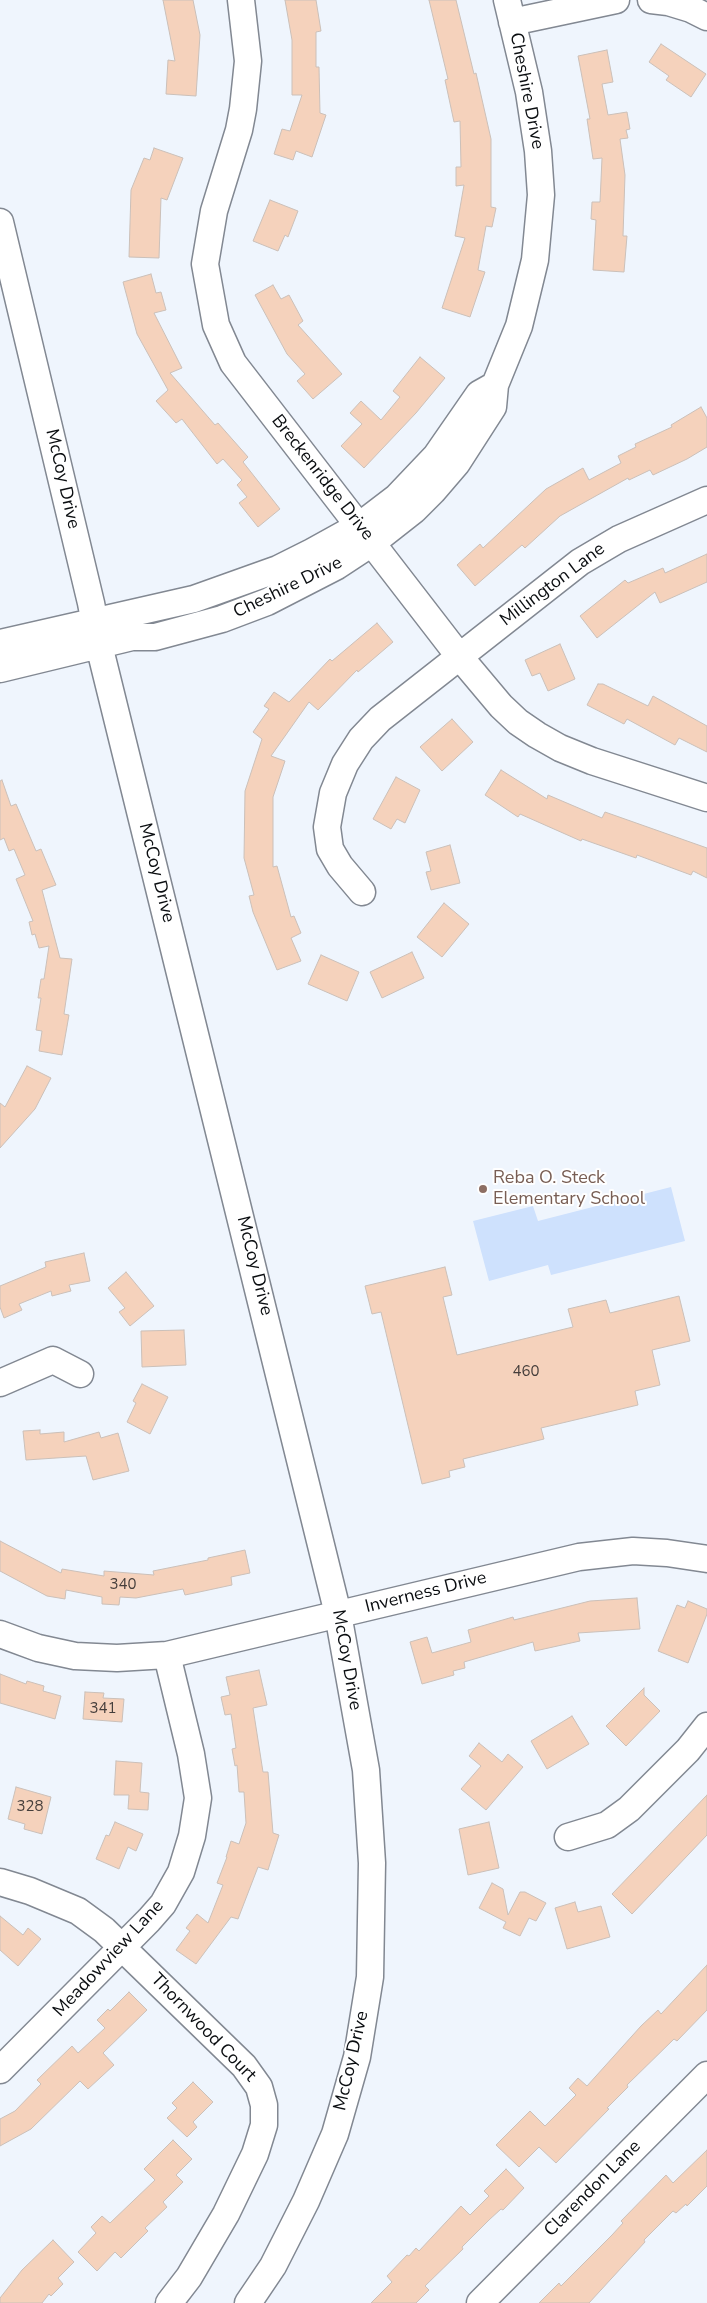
<!DOCTYPE html>
<style>
body{margin:0}
canvas{display:block;background:#eff5fd}
</style>
<canvas width="707" height="2303"></canvas>
<script>
const c = document.querySelector('canvas').getContext('2d');
c.lineJoin = 'round';
function fillPath(path, color) { c.fillStyle = color; c.fill(path, 'evenodd'); }
const poly = rows => new Path2D(rows.map(r => 'M' + r).join(''));
function trace(path, color, width, dash) { c.strokeStyle = color; c.lineWidth = width; c.lineCap = dash ? 'butt' : 'round'; c.setLineDash(dash || []); c.stroke(path); }
function write(font, color, halo, rows, align = 'center') {
  c.font = font + ' "Nunito Sans",sans-serif'; c.lineWidth = 4; c.setLineDash([]); c.textBaseline = 'middle'; c.strokeStyle = halo; c.fillStyle = color; for (const [text, x, y, turn = 0] of rows) {
    c.save(); c.translate(x, y); c.rotate((+turn || 0) * Math.PI / 180); c.textAlign = isNaN(turn) ? turn : align; if (halo) c.strokeText(text, 0, 0); c.fillText(text, 0, 0); c.restore();
  }
}
fillPath(poly([
 [671,1187,685,1241,551,1275,548,1265,489,1281,473,1221,533,1206,538,1221]
]), '#cee1fd');
const building = poly([
 [163,0,193,0,200,35,196,96,166,94,168,60,175,61,163,0],
 [285,0,316,0,321,31,316,32,316,67,319,67,320,113,326,115,312,157,296,151,293,160,274,154,282,129,290,131,302,95,292,95,292,40,285,0],
 [429,0,456,0,474,74,476,73,491,139,491,207,496,208,492,227,486,226,478,270,485,272,470,317,442,308,465,238,455,236,464,185,456,186,456,167,461,167,460,121,454,122,445,80,448,79,429,0],
 [661,44,706,74,691,97,666,80,669,76,649,62,661,44],
 [607,50,613,82,602,84,608,115,627,112,630,129,626,130,628,138,620,139,625,175,623,236,627,236,624,272,593,270,596,220,591,219,592,202,600,202,602,158,593,159,587,119,590,119,578,56,607,50],
 [154,148,183,158,167,200,161,198,159,258,129,257,131,190,144,158,150,160,154,148],
 [270,200,298,211,288,237,285,235,278,251,253,241,270,200],
 [151,274,156,293,161,292,166,310,154,313,182,368,170,373,215,425,218,423,248,457,243,462,280,509,258,527,239,503,247,497,237,485,242,480,223,459,217,464,182,419,176,423,156,401,168,390,137,334,123,282,151,274],
 [273,285,281,299,289,295,303,321,298,325,342,374,313,399,297,381,305,374,287,354,255,295,273,285],
 [420,357,445,378,416,413,364,468,341,446,362,424,350,413,361,401,381,420,400,397,393,391,420,357],
 [701,407,707,418,707,447,687,459,653,475,650,470,629,480,628,478,560,516,525,548,522,545,475,586,457,565,480,544,483,548,546,489,583,468,589,480,621,463,618,456,636,447,635,444,672,427,671,425,701,407],
 [707,554,707,582,660,603,655,592,597,638,580,616,625,580,628,583,663,568,665,573,707,554],
 [377,623,393,642,358,672,357,670,318,710,309,702,271,756,285,761,273,797,273,867,277,866,291,917,294,916,301,933,291,938,301,961,277,970,253,912,249,896,254,895,244,858,245,791,262,739,253,732,269,709,264,706,274,692,289,702,330,659,332,661,377,623],
 [560,644,575,679,548,691,540,673,532,676,525,660,560,644],
 [598,684,603,684,648,706,653,696,707,726,707,752,679,738,675,745,627,719,624,724,587,705,598,684],
 [452,719,473,742,442,771,420,747,452,719],
 [501,770,547,799,548,795,602,818,605,812,707,848,707,878,693,871,691,875,637,855,636,858,582,839,581,841,520,814,518,817,485,795,501,770],
 [396,777,420,790,405,823,397,819,391,829,373,819,396,777],
 [2,780,11,806,16,804,36,851,41,849,56,885,42,890,60,958,72,959,64,1014,69,1015,62,1055,39,1051,42,1031,36,1030,41,998,38,998,41,979,44,979,49,946,39,948,35,934,32,935,29,922,33,921,16,879,25,875,14,849,9,851,4,838,0,840,0,781,2,780],
 [450,845,460,883,431,890,426,872,431,871,426,852,450,845],
 [444,903,469,924,442,957,417,937,444,903],
 [412,952,424,978,382,998,370,972,412,952],
 [321,955,359,972,347,1001,308,984,321,955],
 [27,1066,51,1078,35,1109,0,1148,0,1103,5,1107,27,1066],
 [84,1253,90,1281,69,1285,71,1291,52,1296,51,1291,19,1304,22,1310,4,1318,0,1307,0,1286,46,1267,45,1262,84,1253],
 [445,1267,452,1295,443,1297,457,1355,573,1327,568,1309,606,1300,610,1313,679,1296,690,1341,652,1350,660,1385,635,1391,638,1405,541,1428,544,1439,463,1459,465,1467,449,1471,450,1477,422,1484,381,1312,372,1314,365,1286,445,1267],
 [126,1272,154,1306,130,1326,119,1312,125,1308,108,1288,126,1272],
 [184,1330,186,1365,142,1367,141,1331,184,1330],
 [142,1384,168,1397,150,1434,127,1422,136,1403,133,1401,142,1384],
 [40,1430,40,1434,64,1432,64,1442,99,1432,101,1438,118,1433,129,1471,93,1480,86,1456,26,1460,23,1431,40,1430],
 [0,1541,61,1573,62,1569,104,1576,104,1571,154,1575,153,1571,208,1560,208,1558,245,1550,250,1573,231,1577,232,1585,204,1591,185,1595,183,1589,136,1598,120,1597,119,1605,102,1604,102,1597,66,1590,65,1599,47,1596,0,1571,0,1541],
 [637,1598,640,1629,578,1633,580,1641,535,1651,533,1642,464,1662,465,1668,453,1671,454,1675,422,1684,410,1642,427,1637,432,1653,471,1642,468,1630,513,1617,514,1620,590,1601,637,1598],
 [688,1601,707,1609,707,1614,688,1663,658,1651,677,1605,685,1608,688,1601],
 [259,1670,267,1705,253,1708,263,1772,268,1772,273,1833,279,1835,268,1870,258,1867,238,1919,231,1917,196,1964,176,1950,190,1931,186,1928,197,1914,208,1923,223,1885,217,1883,227,1857,226,1857,231,1841,239,1844,246,1823,244,1792,239,1792,237,1765,235,1766,232,1749,236,1748,231,1714,225,1715,221,1697,230,1695,226,1677,259,1670],
 [0,1674,26,1684,27,1681,44,1686,43,1691,61,1696,55,1719,0,1703,0,1674],
 [644,1688,644,1695,660,1711,626,1746,606,1726,644,1688],
 [85,1692,104,1693,103,1698,124,1699,122,1722,83,1719,85,1692],
 [572,1716,589,1744,547,1769,531,1741,572,1716],
 [479,1743,502,1762,508,1754,523,1767,486,1810,461,1789,481,1766,469,1756,479,1743],
 [116,1761,142,1763,140,1792,149,1793,148,1810,128,1809,129,1795,114,1795,116,1761],
 [16,1787,51,1797,42,1834,24,1829,25,1824,8,1819,16,1787],
 [707,1795,707,1835,632,1914,612,1894,707,1795],
 [115,1822,143,1834,136,1851,128,1847,119,1869,96,1859,106,1835,109,1836,115,1822],
 [489,1822,499,1868,468,1875,459,1829,489,1822],
 [492,1883,503,1889,508,1915,520,1892,525,1892,546,1903,536,1921,529,1918,520,1936,503,1928,506,1922,479,1908,492,1883],
 [575,1902,578,1912,601,1906,610,1937,567,1949,555,1908,575,1902],
 [0,1916,23,1935,28,1928,41,1939,18,1966,0,1950,0,1916],
 [707,1965,707,2010,677,2041,674,2039,627,2085,628,2087,607,2108,609,2109,556,2163,539,2147,519,2167,496,2145,530,2111,545,2126,576,2095,569,2088,578,2078,587,2086,641,2026,658,2010,661,2014,707,1965],
 [129,1992,147,2010,103,2053,114,2065,88,2089,80,2081,31,2129,0,2146,0,2119,15,2111,41,2084,37,2080,72,2046,78,2053,105,2028,97,2020,108,2009,110,2011,129,1992],
 [193,2082,213,2102,193,2122,197,2127,187,2137,167,2118,177,2108,172,2103,193,2082],
 [173,2140,192,2159,176,2175,183,2182,163,2202,167,2207,145,2228,148,2231,121,2258,115,2252,97,2271,78,2252,96,2233,91,2227,102,2216,110,2223,155,2180,144,2169,173,2140],
 [707,2150,707,2186,687,2206,686,2204,676,2213,673,2211,644,2240,645,2242,589,2303,539,2303,559,2283,561,2286,612,2235,623,2223,621,2221,666,2175,673,2183,707,2150],
 [506,2169,524,2188,503,2210,501,2209,489,2220,462,2247,463,2249,425,2286,429,2290,416,2303,371,2303,392,2282,387,2276,407,2255,409,2256,416,2248,419,2251,461,2206,470,2215,489,2196,484,2191,506,2169],
 [53,2240,74,2262,58,2278,63,2284,51,2296,49,2294,42,2303,0,2303,0,2298,22,2270,53,2240]
]);
fillPath(building, '#f5d2bc');
trace(building, '#cbc0b9', 1);
const minor = poly([
 [241,0,248,61,243,109,239,130,214,211,205,264,216,325,233,363,459,656,501,706,518,722,537,735,560,748,592,761,707,798],
 [651,0,668,2,691,9,707,17],
 [512,22,616,0],
 [0,222,91,603,99,645,338,1614,366,1770,372,1863,370,1977,357,2057,335,2134,306,2201,273,2266,248,2303],
 [0,643,194,599,278,569,312,552,359,526,397,497,436,456,479,394,495,385],
 [0,669,132,637,155,637,222,619,267,602,337,566,372,543,414,510,433,491,457,463,493,407,495,385,519,326,535,260,541,195,538,151,529,92,507,0],
 [362,892,340,866,330,849,327,827,333,793,345,764,361,739,380,719,580,562,619,539,707,500],
 [0,1383,53,1360,80,1374],
 [0,1634,38,1648,75,1656,117,1658,167,1655,579,1557,633,1551,667,1553,707,1559],
 [568,1837,607,1825,629,1809,688,1750,707,1726],
 [0,1882,30,1891,78,1911,104,1930,244,2066,259,2087,264,2105,264,2125,255,2154,226,2214,189,2277,169,2303],
 [0,2070,149,1920,163,1904,181,1872,192,1836,198,1798,191,1754,167,1655],
 [480,2303,707,2075]
]);
trace(minor, '#828892', 29);
trace(minor, '#fff', 26);
for (const [x, y, r, color] of [
 [483,1189,5,"#8d6e63"]
]) { const dot = new Path2D(); dot.arc(x, y, r, 0, 2 * Math.PI); c.fillStyle = color; c.fill(dot); trace(dot, '#fff', 2); }
write('15px', '#453e3b', null, [
 ["460",526,1372],
 ["340",123,1585],
 ["341",103,1709],
 ["328",30,1807]
]);
write('18px', '#0a0d10', '#fff', [
 ["Cheshire Drive",526,91,79],
 ["Breckenridge Drive",322,478,52],
 ["McCoy Drive",62,479,77],
 ["Millington Lane",553,585,-37],
 ["Cheshire Drive",288,588,-26],
 ["McCoy Drive",156,873,76],
 ["McCoy Drive",254,1266,76],
 ["Inverness Drive",426,1593,-14],
 ["McCoy Drive",346,1660,80],
 ["Meadowview Lane",109,1959,-47],
 ["Thornwood Court",203,2028,46],
 ["McCoy Drive",352,2061,-77],
 ["Clarendon Lane",593,2189,-45]
]);
write('18px', '#785e54', '#fff', [
 ["Reba O. Steck",493,1179],
 ["Elementary School",493,1200]
], 'left');
</script>
